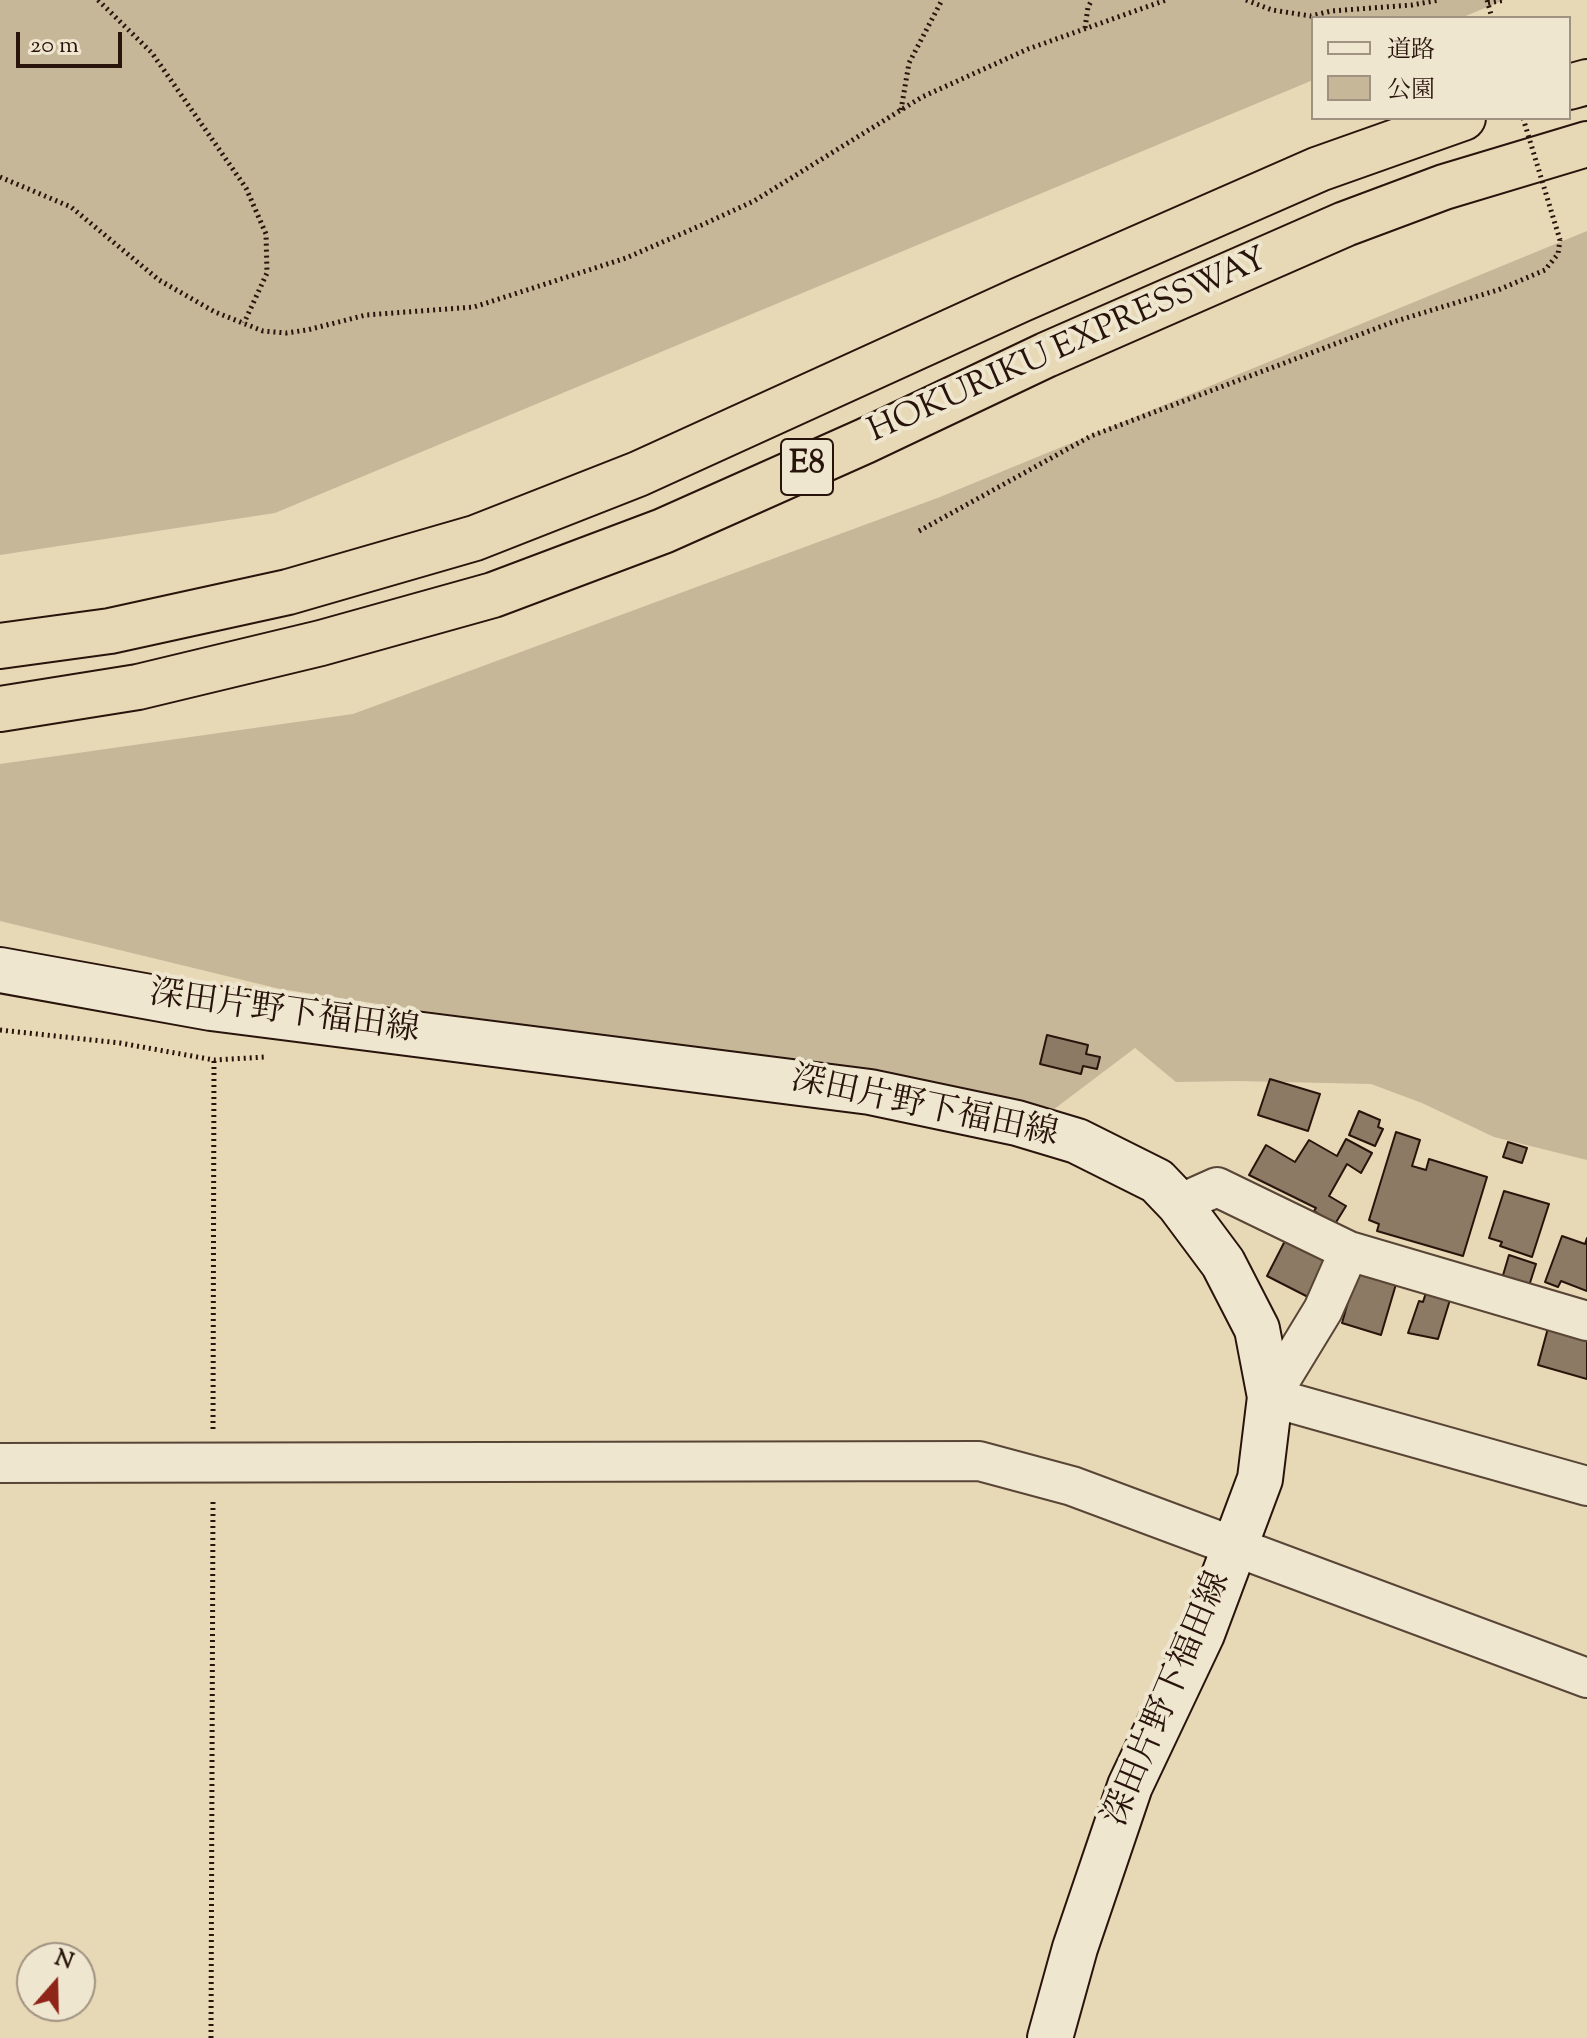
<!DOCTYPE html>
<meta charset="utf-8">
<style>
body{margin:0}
#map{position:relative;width:1587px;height:2038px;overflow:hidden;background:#e7d8b6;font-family:"Sorts Mill Goudy","Noto Serif JP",serif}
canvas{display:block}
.legend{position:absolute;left:1311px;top:16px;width:260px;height:104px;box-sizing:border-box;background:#efe6d0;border:2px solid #a09281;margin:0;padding:10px 14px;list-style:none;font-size:24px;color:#29140b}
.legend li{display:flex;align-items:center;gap:16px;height:40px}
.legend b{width:40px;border:2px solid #a09281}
.north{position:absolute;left:16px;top:1942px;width:80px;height:80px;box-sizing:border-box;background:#efe6d0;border:2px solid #a09281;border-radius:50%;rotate:20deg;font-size:22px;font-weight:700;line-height:32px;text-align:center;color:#29140b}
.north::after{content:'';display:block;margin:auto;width:28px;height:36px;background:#8f2418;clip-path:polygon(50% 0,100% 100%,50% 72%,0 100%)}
.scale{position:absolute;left:16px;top:32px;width:106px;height:36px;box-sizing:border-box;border:4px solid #29140b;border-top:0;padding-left:10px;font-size:24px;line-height:28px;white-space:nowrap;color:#29140b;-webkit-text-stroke:6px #efe6d0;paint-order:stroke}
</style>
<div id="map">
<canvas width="1587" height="2038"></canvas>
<ul class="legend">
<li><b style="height:10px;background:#efe6d0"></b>道路</li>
<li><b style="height:22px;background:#c7b799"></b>公園</li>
</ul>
<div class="north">N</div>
<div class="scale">20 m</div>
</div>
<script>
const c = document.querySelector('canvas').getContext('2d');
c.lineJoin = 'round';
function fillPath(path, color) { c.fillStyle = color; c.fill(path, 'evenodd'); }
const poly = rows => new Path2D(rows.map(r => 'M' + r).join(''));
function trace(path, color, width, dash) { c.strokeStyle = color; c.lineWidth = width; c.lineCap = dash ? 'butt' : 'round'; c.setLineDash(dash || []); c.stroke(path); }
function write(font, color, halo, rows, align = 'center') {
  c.font = font + ' "Sorts Mill Goudy","Noto Serif JP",serif'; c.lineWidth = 8; c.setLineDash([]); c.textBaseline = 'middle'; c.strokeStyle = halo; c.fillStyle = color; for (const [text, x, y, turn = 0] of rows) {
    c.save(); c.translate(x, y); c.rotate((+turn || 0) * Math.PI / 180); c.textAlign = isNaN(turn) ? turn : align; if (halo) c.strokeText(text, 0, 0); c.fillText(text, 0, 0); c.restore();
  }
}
fillPath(poly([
 [0,0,1504,0,1461,18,1313,18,1313,80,275,513,0,555],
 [1587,231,1587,1160,1494,1137,1422,1103,1371,1084,1238,1081,1176,1082,1135,1048,1049,1113,784,1060,418,1010,280,989,0,921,0,764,353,714,940,497]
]), '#c7b799');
const building = poly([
 [1047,1035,1088,1045,1086,1054,1100,1057,1097,1069,1083,1066,1081,1074,1040,1064,1047,1035],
 [1270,1079,1320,1094,1308,1131,1258,1115,1270,1079],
 [1359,1111,1380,1120,1378,1127,1383,1129,1375,1146,1349,1135,1359,1111],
 [1396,1132,1420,1140,1412,1166,1426,1170,1429,1159,1487,1177,1463,1256,1377,1231,1379,1224,1369,1220,1396,1132],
 [1346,1139,1372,1153,1361,1173,1347,1164,1329,1196,1346,1206,1335,1224,1314,1211,1316,1208,1249,1175,1266,1145,1295,1162,1309,1140,1337,1156,1346,1139],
 [1508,1142,1527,1148,1522,1163,1503,1157,1508,1142],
 [1504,1191,1549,1204,1532,1257,1500,1246,1502,1242,1489,1238,1504,1191],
 [1288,1235,1336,1258,1314,1300,1267,1276,1288,1235],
 [1562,1236,1585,1244,1587,1238,1587,1291,1561,1281,1558,1287,1545,1282,1562,1236],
 [1509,1255,1536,1264,1528,1289,1501,1282,1509,1255],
 [1359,1263,1399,1274,1381,1335,1342,1323,1359,1263],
 [1429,1283,1453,1290,1438,1339,1408,1333,1419,1301,1423,1302,1429,1283],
 [1548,1328,1587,1339,1587,1379,1538,1365,1548,1328]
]);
fillPath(building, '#8c7a64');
trace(building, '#29140b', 2);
const street = poly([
 [1179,1204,1217,1187,1349,1251,1587,1321],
 [1349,1251,1323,1310,1270,1397,1587,1486],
 [0,1463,979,1461,1072,1486,1587,1678]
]);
const secondary = poly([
 [0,970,211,1008,870,1092,1017,1123,1077,1141,1157,1181,1179,1204,1223,1263,1257,1329,1270,1397,1260,1479,1202,1634,1130,1786,1075,1948,1050,2038]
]);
const highway = poly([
 [1569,87,1587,82],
 [0,646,110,631,288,592,475,538,638,474,1020,300,1319,169,1463,118],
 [0,709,138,687,321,643,493,595,663,531,865,441,1046,355,1345,224,1444,187,1587,144]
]);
trace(street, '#584536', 42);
trace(secondary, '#29140b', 48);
trace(highway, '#29140b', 48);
trace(poly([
 [98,0,152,53,246,188,266,234,267,273,244,323],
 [1246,0,1272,10,1311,16,1331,11,1412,5,1439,0],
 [1487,0,1492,18],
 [1488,3,1505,0],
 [1085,28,1088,7,1092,0],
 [901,110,909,63,942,0],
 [0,177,71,207,159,280,215,312,263,331,286,333,307,330,366,315,474,307,626,258,704,224,754,201,922,97,1028,49,1166,0],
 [919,531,1091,436,1393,322,1498,290,1545,270,1558,254,1560,240],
 [0,1030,120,1043,214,1060,265,1057],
 [213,1429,214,1060],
 [211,2038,213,1499]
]), '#29140b', 5, [2, 4]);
trace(street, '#efe6d0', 38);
trace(secondary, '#efe6d0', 44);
trace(highway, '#e7d8b6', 44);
trace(poly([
 [1523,118,1560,240]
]), '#29140b', 5, [2, 4]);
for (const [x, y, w] of [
 [807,467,52]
]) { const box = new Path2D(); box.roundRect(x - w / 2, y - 28, w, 56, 6); c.fillStyle = '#efe6d0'; c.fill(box); trace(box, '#29140b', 2); }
write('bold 32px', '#29140b', null, [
 ["E8",807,467]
]);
write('34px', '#29140b', '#efe6d0', [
 ["HOKURIKU EXPRESSWAY",1069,348,-24],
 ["深田片野下福田線",284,1015,8],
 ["深田片野下福田線",924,1110,12],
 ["深田片野下福田線",1170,1700,-67]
]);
</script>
